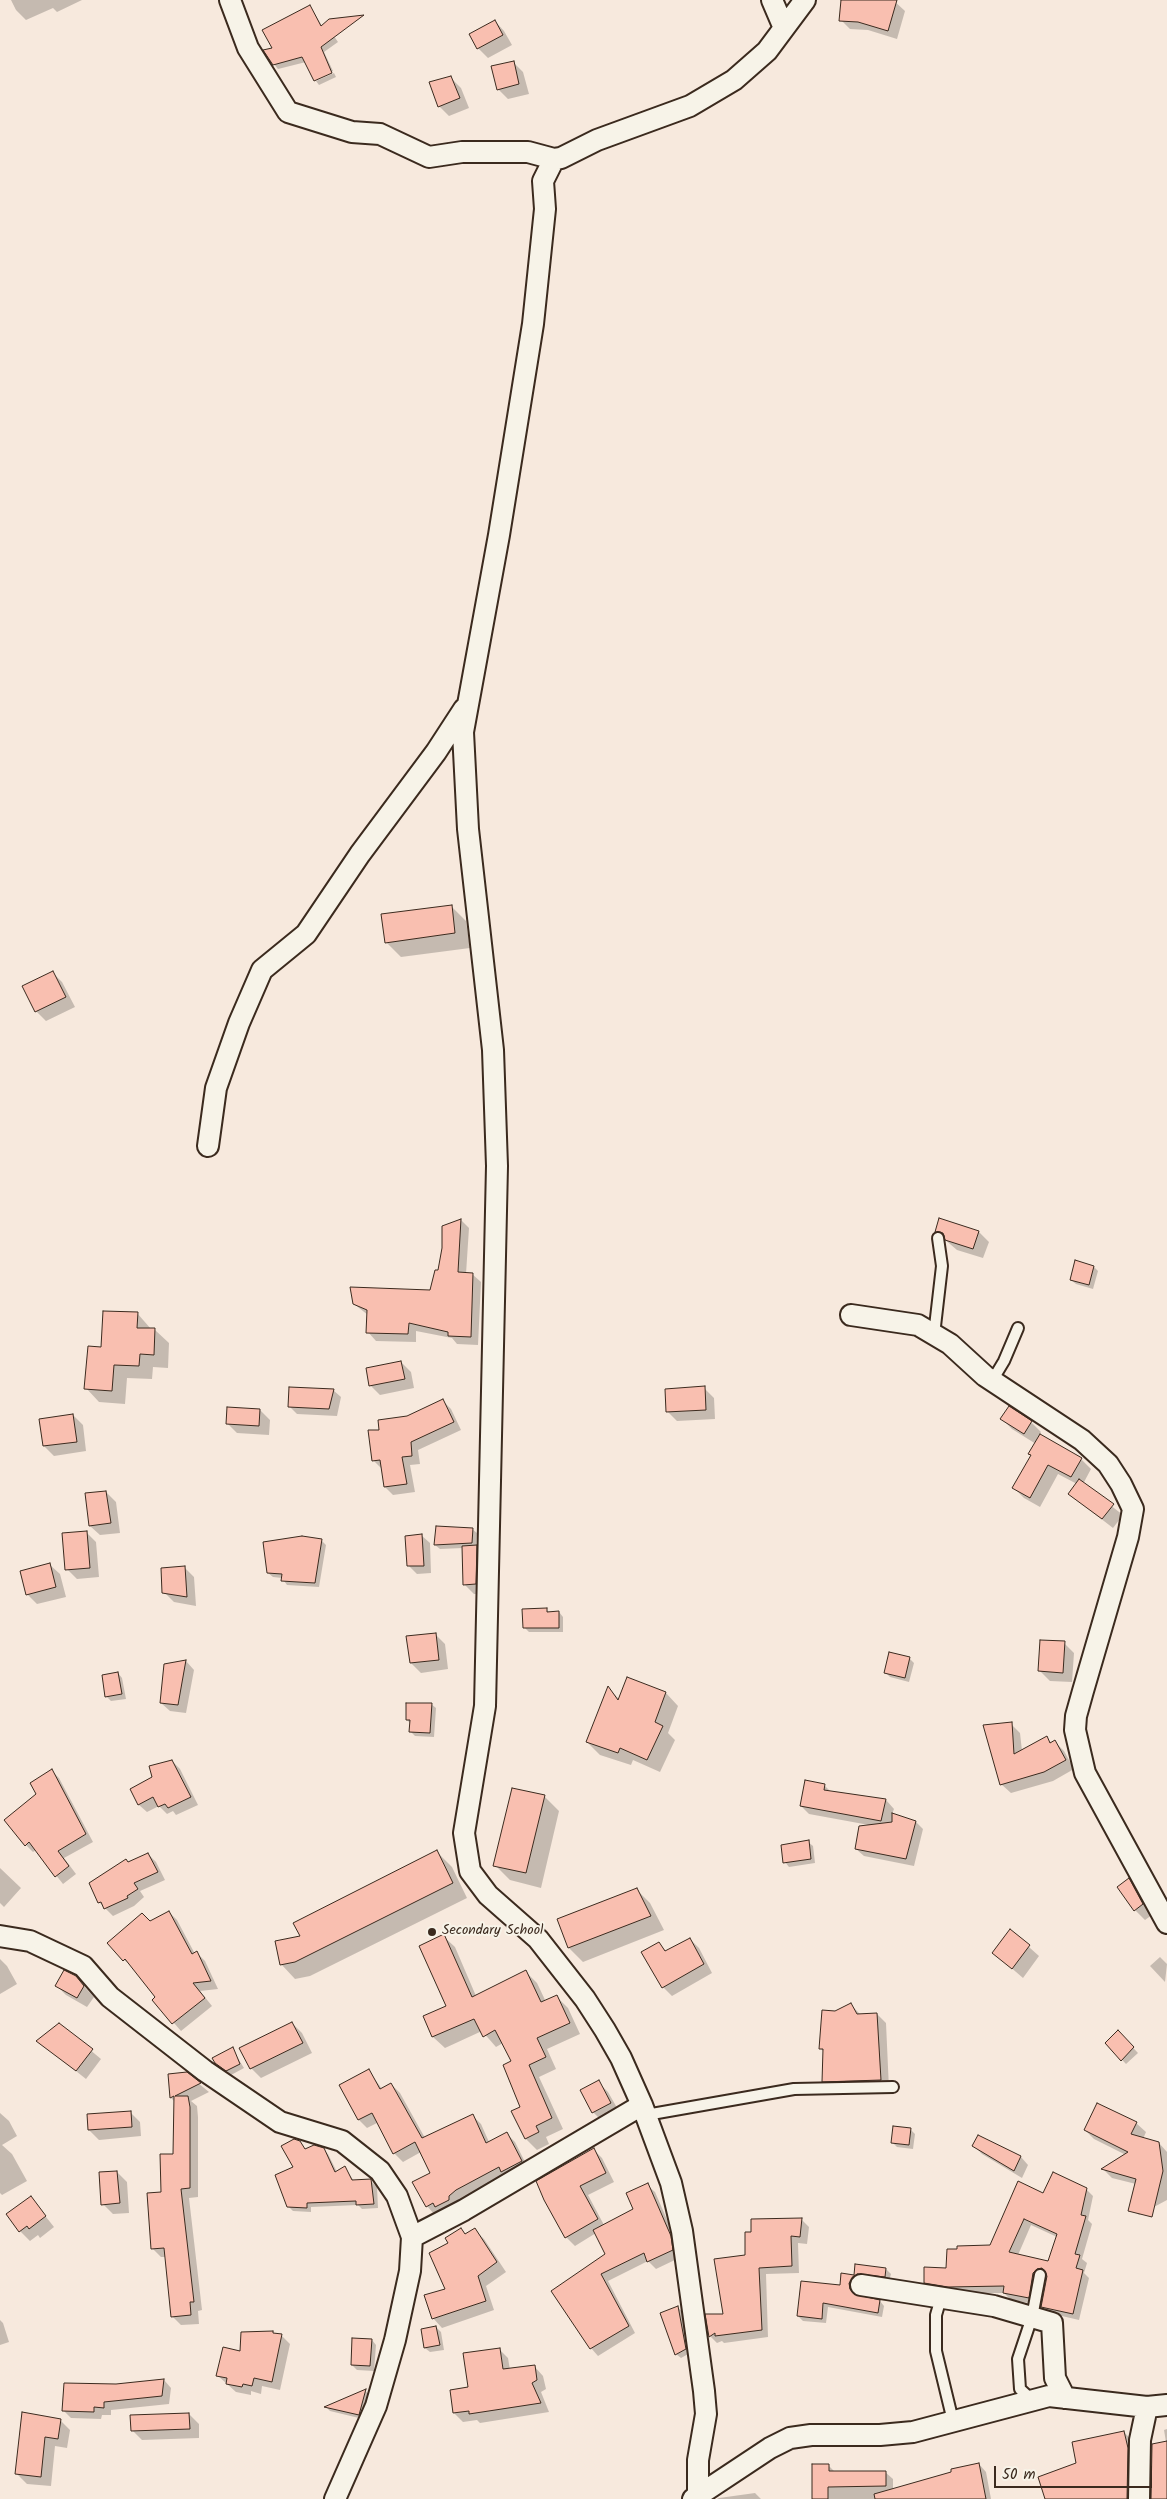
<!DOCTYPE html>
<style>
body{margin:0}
#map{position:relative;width:1167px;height:2499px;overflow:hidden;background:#f7e9dd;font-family:Kalam,sans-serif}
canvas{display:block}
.scale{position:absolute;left:994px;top:2466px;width:158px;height:22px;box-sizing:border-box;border:2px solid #3b2a1e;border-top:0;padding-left:6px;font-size:15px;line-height:18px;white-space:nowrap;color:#3b2a1e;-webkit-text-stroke:4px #f7f3e8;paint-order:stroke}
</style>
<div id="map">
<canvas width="1167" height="2499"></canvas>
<div class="scale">50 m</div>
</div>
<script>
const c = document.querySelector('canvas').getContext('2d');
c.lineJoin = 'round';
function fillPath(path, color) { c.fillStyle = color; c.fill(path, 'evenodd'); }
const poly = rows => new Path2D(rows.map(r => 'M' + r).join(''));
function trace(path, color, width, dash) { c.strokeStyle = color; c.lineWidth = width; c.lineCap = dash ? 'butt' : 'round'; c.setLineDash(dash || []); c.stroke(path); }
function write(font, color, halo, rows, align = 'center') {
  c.font = font + ' Kalam,sans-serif'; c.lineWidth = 4; c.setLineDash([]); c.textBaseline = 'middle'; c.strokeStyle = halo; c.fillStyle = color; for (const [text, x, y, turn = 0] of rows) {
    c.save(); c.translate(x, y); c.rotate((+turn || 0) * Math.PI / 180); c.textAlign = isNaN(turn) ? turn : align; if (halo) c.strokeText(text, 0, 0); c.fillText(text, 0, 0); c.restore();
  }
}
fillPath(poly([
 [11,0,82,0,57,12,53,8,26,20,16,10],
 [842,0,893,0,905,11,897,39,868,30,850,29,841,20],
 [310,6,322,26,329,29,338,42,324,52,333,71,315,79,306,62,278,69,274,64,273,49],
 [495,21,504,31,512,45,488,58,478,48],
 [513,62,523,72,529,94,508,99,498,89],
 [334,73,336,77,319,85,316,81],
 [451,78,461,88,469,108,449,116,439,106],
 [451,906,466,921,470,948,401,957,386,942],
 [52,972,62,982,75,1007,46,1021,36,1011,24,986],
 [461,1220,469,1228,466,1274,472,1274,481,1282,478,1345,457,1344,452,1338,416,1331,416,1342,376,1341,368,1332,368,1315,354,1304,431,1292],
 [936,1232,979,1232,989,1242,983,1258,957,1250],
 [1094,1267,1098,1271,1093,1289,1076,1284,1071,1280],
 [137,1313,151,1329,155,1330,169,1343,168,1368,153,1367,152,1379,127,1378,125,1404,99,1402,86,1388,102,1348],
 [401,1362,411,1372,414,1388,380,1395,370,1385],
 [704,1388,714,1398,715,1419,677,1421,667,1411],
 [333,1390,341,1397,337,1416,297,1414,289,1406],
 [443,1401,451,1409,461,1430,418,1450,420,1464,410,1465,415,1492,393,1495,385,1487,382,1469,373,1460,381,1431],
 [260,1410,270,1420,269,1435,237,1433,227,1423],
 [73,1415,83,1425,86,1451,54,1456,44,1446],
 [1002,1419,1031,1422,1041,1432,1039,1435,1081,1459,1091,1469,1083,1484,1123,1515,1113,1528,1069,1494,1077,1484,1058,1474,1040,1507,1024,1498,1014,1488,1032,1456,1036,1444,1012,1429],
 [106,1492,116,1502,120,1533,100,1535,90,1526],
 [472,1529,477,1533,476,1547,486,1557,485,1594,474,1594,464,1584,463,1548,440,1549,435,1545],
 [86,1532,96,1542,99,1577,77,1579,67,1569],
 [421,1535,430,1543,431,1573,417,1574,408,1565],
 [321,1540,326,1545,319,1587,287,1585,282,1578,273,1577,268,1573],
 [50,1565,60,1574,66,1597,37,1604,27,1594],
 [184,1567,194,1577,196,1606,174,1602,164,1592],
 [547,1610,550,1613,559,1612,563,1617,563,1632,529,1632,524,1627],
 [435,1634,445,1644,448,1669,421,1673,411,1663],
 [1064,1643,1074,1653,1072,1682,1050,1681,1040,1671],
 [909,1658,914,1663,909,1682,890,1677,885,1672],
 [186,1661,194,1670,186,1713,170,1711,161,1703,165,1665],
 [118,1673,122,1678,126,1699,111,1701,106,1696],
 [608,1688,620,1700,666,1693,678,1706,668,1733,675,1740,660,1772,633,1760,631,1765,600,1755,587,1742],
 [431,1704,436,1708,434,1737,415,1736,411,1732,411,1724,407,1720],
 [1011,1724,1020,1733,1022,1751,1046,1738,1052,1743,1055,1742,1064,1751,1074,1769,1053,1781,1011,1793,1001,1784],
 [172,1761,180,1769,198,1805,176,1815,173,1811,167,1814,159,1806,147,1812,139,1805,131,1790,153,1778],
 [52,1771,59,1778,93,1842,64,1858,76,1874,63,1884,36,1850,33,1852,26,1845,38,1794],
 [824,1785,832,1793,886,1800,894,1809,892,1814,916,1822,923,1829,914,1866,864,1856,856,1849,869,1825,809,1814,801,1806],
 [544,1796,559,1811,541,1888,510,1880,495,1865],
 [808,1842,813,1846,815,1863,789,1867,785,1862],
 [437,1852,452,1867,467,1898,310,1976,295,1979,281,1964,302,1937],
 [148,1854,156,1862,165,1880,140,1891,144,1897,134,1906,113,1916,99,1902,129,1863],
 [0,1868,21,1888,4,1907,0,1903],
 [1129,1880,1139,1890,1152,1915,1145,1920,1135,1910],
 [636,1889,650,1903,664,1930,583,1962,569,1948,558,1920],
 [169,1912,177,1920,195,1954,197,1953,205,1961,218,1989,200,1991,212,2006,181,2031,154,2000,157,1997,133,1967,124,1960,150,1922],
 [1011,1931,1039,1956,1023,1978,994,1953],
 [443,1936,455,1947,476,1996,526,1972,537,1983,546,2002,557,1997,568,2008,580,2034,547,2049,556,2069,539,2077,563,2129,546,2137,549,2144,537,2150,526,2139,513,2061,503,2043,496,2047,482,2031,445,2048,433,2037,425,2017,447,2007],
 [690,1939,699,1948,712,1973,672,1996,663,1987,658,1943,667,1952],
 [1160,1957,1167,1964,1165,1982,1150,1966],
 [0,1959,7,1966,17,1984,0,1994],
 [75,1977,94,1997,87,2007,66,1995,56,1985],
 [851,2005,861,2015,877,2014,886,2023,889,2089,832,2090,823,2081,825,2053,820,2048,836,2012],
 [292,2023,302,2033,312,2053,261,2078,251,2068],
 [59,2024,101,2059,86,2079,38,2041],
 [1118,2032,1138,2053,1126,2064,1106,2043],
 [232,2049,244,2068,231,2075,216,2063],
 [369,2071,382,2089,391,2084,400,2093,425,2138,472,2115,481,2124,489,2142,506,2133,515,2142,529,2170,435,2215,427,2206,432,2173,421,2152,403,2162,394,2153,379,2122,367,2128,359,2120],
 [187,2074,209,2092,191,2101,197,2106,198,2117,198,2197,189,2198,202,2310,198,2311,199,2324,181,2325,172,2316,166,2257,161,2257,152,2248,162,2193,174,2155,175,2102,171,2098,169,2075],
 [598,2082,608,2092,620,2113,603,2122,593,2112],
 [130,2112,140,2122,141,2136,99,2140,89,2130],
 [0,2113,9,2121,17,2136,2,2145,12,2154,27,2181,2,2195,0,2193],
 [1136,2123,1146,2132,1143,2139,1159,2143,1167,2152,1167,2200,1139,2215,1130,2206,1136,2184,1112,2178,1103,2169,1126,2155,1094,2139,1085,2130],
 [910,2129,915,2134,913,2149,897,2147,892,2142],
 [979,2137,1021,2157,1028,2165,1022,2178,982,2154,974,2146],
 [299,2142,306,2150,323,2149,328,2154,337,2172,345,2168,354,2181,370,2180,377,2187,378,2208,362,2209,358,2205,311,2207,311,2212,293,2211,288,2206],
 [593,2149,602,2158,614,2182,588,2195,604,2225,635,2209,647,2185,655,2192,678,2245,679,2258,656,2269,648,2261,608,2281,635,2333,598,2356,591,2348,553,2291,607,2254,596,2233,575,2246,566,2237,545,2200],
 [117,2172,127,2182,129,2213,113,2214,103,2204],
 [1086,2189,1093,2196,1088,2220,1092,2224,1082,2259,1087,2263,1084,2273,1089,2278,1079,2320,1049,2313,1042,2306,1048,2275,1044,2275,1035,2304,1011,2300,1004,2293,956,2293,932,2289,925,2282,991,2246,1043,2195],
 [1031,2225,1057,2237,1049,2262,1018,2255],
 [31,2198,54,2227,40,2238,38,2235,30,2241,20,2231],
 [802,2220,809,2227,807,2244,798,2243,799,2273,766,2274,768,2337,724,2343,722,2341,717,2343,710,2336,724,2315,747,2256],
 [461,2229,466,2235,474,2229,484,2239,506,2272,486,2286,494,2310,442,2328,433,2318,446,2289],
 [856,2266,886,2269,891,2274,889,2281,854,2288,854,2295,880,2301,884,2306,882,2317,828,2307,826,2323,803,2321,798,2316,855,2276],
 [678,2308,683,2312,690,2353,681,2358,676,2354],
 [0,2320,3,2323,9,2342,0,2345],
 [436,2327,441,2332,444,2350,430,2352,425,2348],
 [273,2333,281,2335,290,2344,280,2390,262,2386,261,2394,251,2391,251,2395,236,2392,217,2375,241,2353],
 [372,2340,376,2345,374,2371,357,2370,352,2365],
 [499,2349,508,2358,510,2370,534,2366,543,2376,546,2389,541,2392,549,2412,480,2423,477,2420,463,2422,454,2413],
 [164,2380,171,2388,169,2404,111,2410,111,2415,102,2415,101,2419,71,2418,64,2411,117,2386],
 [365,2391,370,2395,363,2419,330,2411,326,2407],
 [23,2413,60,2420,70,2430,67,2448,55,2446,51,2486,27,2484,17,2474],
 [189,2414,199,2424,199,2438,142,2440,132,2430],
 [1167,2429,1167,2499,1152,2499,1166,2442,1164,2430],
 [1124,2432,1136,2445,1139,2499,1047,2499],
 [979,2464,986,2472,991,2499,813,2499,828,2465,835,2472,885,2472,893,2479,893,2490],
 [755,2493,761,2499,717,2499,719,2498]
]), '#0003');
const building = poly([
 [841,0,897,0,888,31,858,22,839,21,841,0],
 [310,5,321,26,329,19,364,15,321,47,332,73,314,81,302,57,273,65,263,50,272,48,262,30,310,5],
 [495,20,503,35,477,49,469,34,495,20],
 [514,61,519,84,497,90,491,66,514,61],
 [451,76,460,98,438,107,429,82,451,76],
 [452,905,455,933,385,943,381,914,452,905],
 [53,971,66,997,35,1012,22,986,53,971],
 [939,1218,979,1231,973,1249,945,1240,943,1233,935,1232,939,1218],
 [461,1219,458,1272,473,1273,471,1337,448,1336,448,1332,409,1323,408,1334,366,1333,367,1310,353,1304,350,1287,430,1290,435,1270,438,1270,442,1248,442,1226,461,1219],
 [1075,1260,1094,1266,1089,1285,1070,1280,1075,1260],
 [103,1311,138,1312,137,1328,155,1328,154,1355,140,1354,139,1366,114,1365,112,1391,84,1389,88,1346,101,1347,103,1311],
 [401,1361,405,1379,369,1386,366,1368,401,1361],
 [705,1386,706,1410,666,1412,665,1389,705,1386],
 [289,1387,334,1389,329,1409,288,1407,289,1387],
 [443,1399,454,1422,411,1442,412,1456,402,1457,407,1484,384,1487,380,1460,372,1461,368,1430,379,1430,378,1420,407,1416,443,1399],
 [1009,1406,1032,1421,1024,1434,1000,1419,1009,1406],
 [227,1407,260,1409,259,1426,226,1424,227,1407],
 [73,1414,77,1442,43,1446,39,1419,73,1414],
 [1040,1434,1082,1458,1071,1477,1048,1465,1030,1498,1012,1488,1031,1455,1028,1454,1040,1434],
 [1079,1479,1114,1504,1102,1519,1068,1494,1079,1479],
 [106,1491,111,1523,89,1526,85,1493,106,1491],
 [436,1526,473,1528,472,1543,434,1545,436,1526],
 [87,1531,90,1568,65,1570,62,1533,87,1531],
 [422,1534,424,1566,407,1566,405,1536,422,1534],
 [302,1536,322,1539,315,1583,281,1581,282,1574,267,1573,263,1542,302,1536],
 [477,1545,476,1584,463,1585,462,1546,477,1545],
 [50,1563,56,1587,26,1595,20,1571,50,1563],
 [185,1566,187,1597,162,1593,161,1568,185,1566],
 [547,1608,547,1612,559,1611,559,1628,523,1628,522,1609,547,1608],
 [436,1633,439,1660,410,1663,406,1636,436,1633],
 [1040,1640,1065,1641,1063,1673,1038,1671,1040,1640],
 [889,1652,910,1657,905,1678,884,1673,889,1652],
 [186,1660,178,1705,160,1703,164,1664,186,1660],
 [118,1672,122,1694,105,1697,102,1675,118,1672],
 [627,1677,666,1692,655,1722,663,1726,647,1760,620,1748,618,1753,586,1742,608,1686,618,1700,627,1677],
 [406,1703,432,1703,430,1733,409,1732,410,1720,406,1720,406,1703],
 [1012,1722,1014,1754,1047,1736,1050,1743,1055,1740,1066,1760,1044,1772,1000,1785,983,1725,1012,1722],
 [172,1760,191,1797,168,1808,165,1804,158,1807,153,1797,138,1805,130,1789,152,1777,149,1766,172,1760],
 [52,1769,86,1834,58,1851,69,1866,55,1877,29,1842,25,1846,4,1820,36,1794,30,1783,52,1769],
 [805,1780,825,1784,824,1790,886,1799,881,1821,800,1806,805,1780],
 [512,1788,545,1795,526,1873,493,1866,512,1788],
 [892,1813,916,1821,906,1859,855,1849,859,1826,892,1822,892,1813],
 [809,1840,811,1859,783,1863,781,1845,809,1840],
 [437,1850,453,1883,295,1962,280,1965,275,1941,300,1936,293,1923,437,1850],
 [148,1853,158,1872,134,1883,138,1889,127,1896,128,1898,104,1909,101,1902,98,1903,89,1883,126,1859,128,1862,148,1853],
 [1129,1878,1143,1904,1134,1911,1117,1887,1129,1878],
 [637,1888,651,1916,568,1948,557,1919,637,1888],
 [169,1911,192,1954,197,1951,211,1981,193,1983,205,1998,172,2024,152,2000,155,1997,125,1959,123,1961,107,1943,142,1913,150,1921,169,1911],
 [1010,1929,1030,1945,1012,1969,992,1953,1010,1929],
 [444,1934,472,1997,526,1970,541,2002,557,1995,570,2023,537,2038,546,2057,529,2065,552,2118,536,2126,539,2132,525,2139,511,2111,520,2107,503,2065,511,2061,495,2030,483,2037,474,2019,432,2037,423,2016,446,2006,419,1946,444,1934],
 [690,1938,704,1964,662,1988,641,1952,659,1942,665,1951,690,1938],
 [64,1970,76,1976,84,1986,77,1998,55,1986,64,1970],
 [851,2003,857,2014,877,2013,881,2080,822,2082,823,2049,819,2049,822,2010,835,2011,851,2003],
 [292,2022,303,2043,250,2069,239,2048,292,2022],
 [59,2023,93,2049,76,2071,36,2041,59,2023],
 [1118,2030,1134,2047,1121,2061,1105,2043,1118,2030],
 [233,2047,240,2064,226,2071,215,2063,212,2058,233,2047],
 [369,2069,380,2089,391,2083,422,2138,473,2114,486,2143,507,2132,522,2161,501,2172,499,2167,456,2190,449,2196,449,2200,435,2207,433,2203,426,2207,412,2182,430,2173,415,2142,393,2154,372,2113,358,2120,339,2085,369,2069],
 [187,2072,201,2083,175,2096,188,2096,190,2107,190,2188,181,2189,194,2302,190,2302,191,2315,171,2317,164,2248,151,2249,147,2193,161,2192,160,2154,173,2154,174,2096,170,2098,168,2074,187,2072],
 [599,2080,611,2103,592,2113,580,2090,599,2080],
 [1097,2103,1137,2122,1131,2134,1159,2142,1163,2171,1152,2217,1128,2211,1136,2179,1101,2169,1128,2152,1084,2130,1097,2103],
 [131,2111,132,2127,88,2130,87,2114,131,2111],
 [893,2126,911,2128,909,2145,891,2143,893,2126],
 [978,2135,1021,2156,1014,2171,972,2146,978,2135],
 [294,2139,300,2141,305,2149,314,2145,324,2148,335,2172,345,2166,352,2180,371,2179,374,2204,356,2205,356,2201,307,2203,307,2208,287,2207,275,2175,293,2167,281,2146,294,2139],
 [594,2148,606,2173,580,2186,598,2219,565,2238,544,2200,536,2181,594,2148],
 [117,2171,120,2203,101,2205,99,2172,117,2171],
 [1053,2172,1087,2188,1081,2215,1086,2216,1075,2254,1080,2255,1076,2268,1083,2270,1073,2314,1041,2307,1047,2276,1042,2268,1037,2269,1033,2273,1029,2298,1003,2293,1004,2286,948,2287,924,2283,924,2267,946,2268,947,2249,957,2249,957,2246,990,2245,1018,2181,1043,2193,1053,2172],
 [1024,2219,1057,2234,1048,2261,1009,2252,1024,2219],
 [648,2183,671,2236,673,2250,647,2262,644,2253,601,2274,629,2326,590,2349,551,2291,605,2254,593,2230,633,2209,626,2193,648,2183],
 [31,2196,46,2216,29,2229,27,2226,19,2232,6,2214,31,2196],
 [802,2218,800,2237,791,2236,792,2266,759,2268,762,2330,715,2336,715,2333,709,2337,705,2314,723,2314,714,2259,745,2255,745,2232,751,2232,751,2219,802,2218],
 [461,2228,465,2234,475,2228,497,2262,478,2276,486,2301,432,2319,424,2295,445,2289,429,2253,448,2243,445,2238,461,2228],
 [855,2264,886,2268,885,2277,857,2274,849,2283,850,2289,854,2294,880,2300,878,2313,823,2303,822,2319,797,2316,801,2281,840,2285,841,2273,854,2275,855,2264],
 [678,2306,686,2349,675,2355,660,2313,678,2306],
 [436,2326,440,2345,424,2348,421,2329,436,2326],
 [273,2331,273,2333,282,2334,272,2382,254,2378,252,2386,243,2384,242,2387,226,2384,227,2378,216,2376,223,2347,240,2351,241,2332,273,2331],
 [352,2338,372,2339,370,2366,351,2365,352,2338],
 [500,2348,503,2369,535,2365,537,2380,532,2383,541,2403,469,2414,469,2411,453,2413,450,2390,468,2387,463,2353,500,2348],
 [164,2379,162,2396,104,2402,104,2408,94,2407,94,2412,62,2411,64,2383,116,2384,164,2379],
 [366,2389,359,2415,324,2407,366,2389],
 [22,2412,61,2419,58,2439,45,2437,41,2477,15,2474,22,2412],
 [189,2413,190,2429,131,2431,130,2415,189,2413],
 [1124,2431,1128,2448,1127,2499,1045,2499,1038,2477,1076,2463,1072,2442,1124,2431],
 [1167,2441,1167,2499,1151,2499,1152,2444,1167,2441],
 [979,2463,986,2499,875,2499,874,2494,951,2472,951,2469,979,2463],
 [812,2464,829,2464,829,2471,886,2471,886,2486,828,2487,828,2499,812,2499,812,2464]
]);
fillPath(building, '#f9bfb0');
trace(building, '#3b2a1e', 1);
const service = poly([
 [934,1335,942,1266,938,1238],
 [992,1381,1004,1361,1018,1328],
 [646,2115,794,2089,893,2087],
 [941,2298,936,2315,936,2351,953,2421],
 [1032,2400,1020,2389,1018,2359,1032,2317,1040,2275]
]);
const minor = poly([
 [230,0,248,48,288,112,352,132,380,134,429,157,462,152,528,152,554,159],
 [772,0,784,28],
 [208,1146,216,1088,239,1023,262,970,306,934,360,854,436,752,464,709],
 [851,1315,918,1325,950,1344,985,1376,1082,1440,1108,1464,1121,1484,1133,1509,1128,1537,1083,1691,1076,1716,1075,1730,1085,1773,1167,1923],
 [0,1936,30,1941,83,1966,110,1997,205,2071,280,2122,342,2141,380,2171,397,2196,412,2237,410,2271,395,2340,376,2406,335,2499],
 [412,2237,464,2210,642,2105],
 [861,2285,994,2306,1052,2323,1055,2378,1065,2398],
 [698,2495,698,2460,706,2414,704,2391,682,2231,671,2183,642,2105,621,2058,605,2030,585,1999,538,1939,488,1895,470,1871,464,1833,485,1706,497,1166,493,1050,468,829,463,732,499,535,533,324,545,209,543,181,554,159,561,158,597,140,690,106,734,80,767,51,805,0],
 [693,2499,770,2448,790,2438,811,2435,880,2435,913,2432,1049,2396,1147,2407,1167,2405],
 [1139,2499,1140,2440,1147,2407]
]);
trace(service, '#3b2a1e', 14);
trace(minor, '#3b2a1e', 24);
trace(service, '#f7f3e8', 10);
trace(minor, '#f7f3e8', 20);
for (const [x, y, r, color] of [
 [432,1932,5,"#3b2a1e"]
]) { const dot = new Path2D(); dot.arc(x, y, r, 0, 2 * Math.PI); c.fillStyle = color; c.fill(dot); trace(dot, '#f7f3e8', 2); }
write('14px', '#3b2a1e', '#f7f3e8', [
 ["Secondary School",442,1932]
], 'left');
</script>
